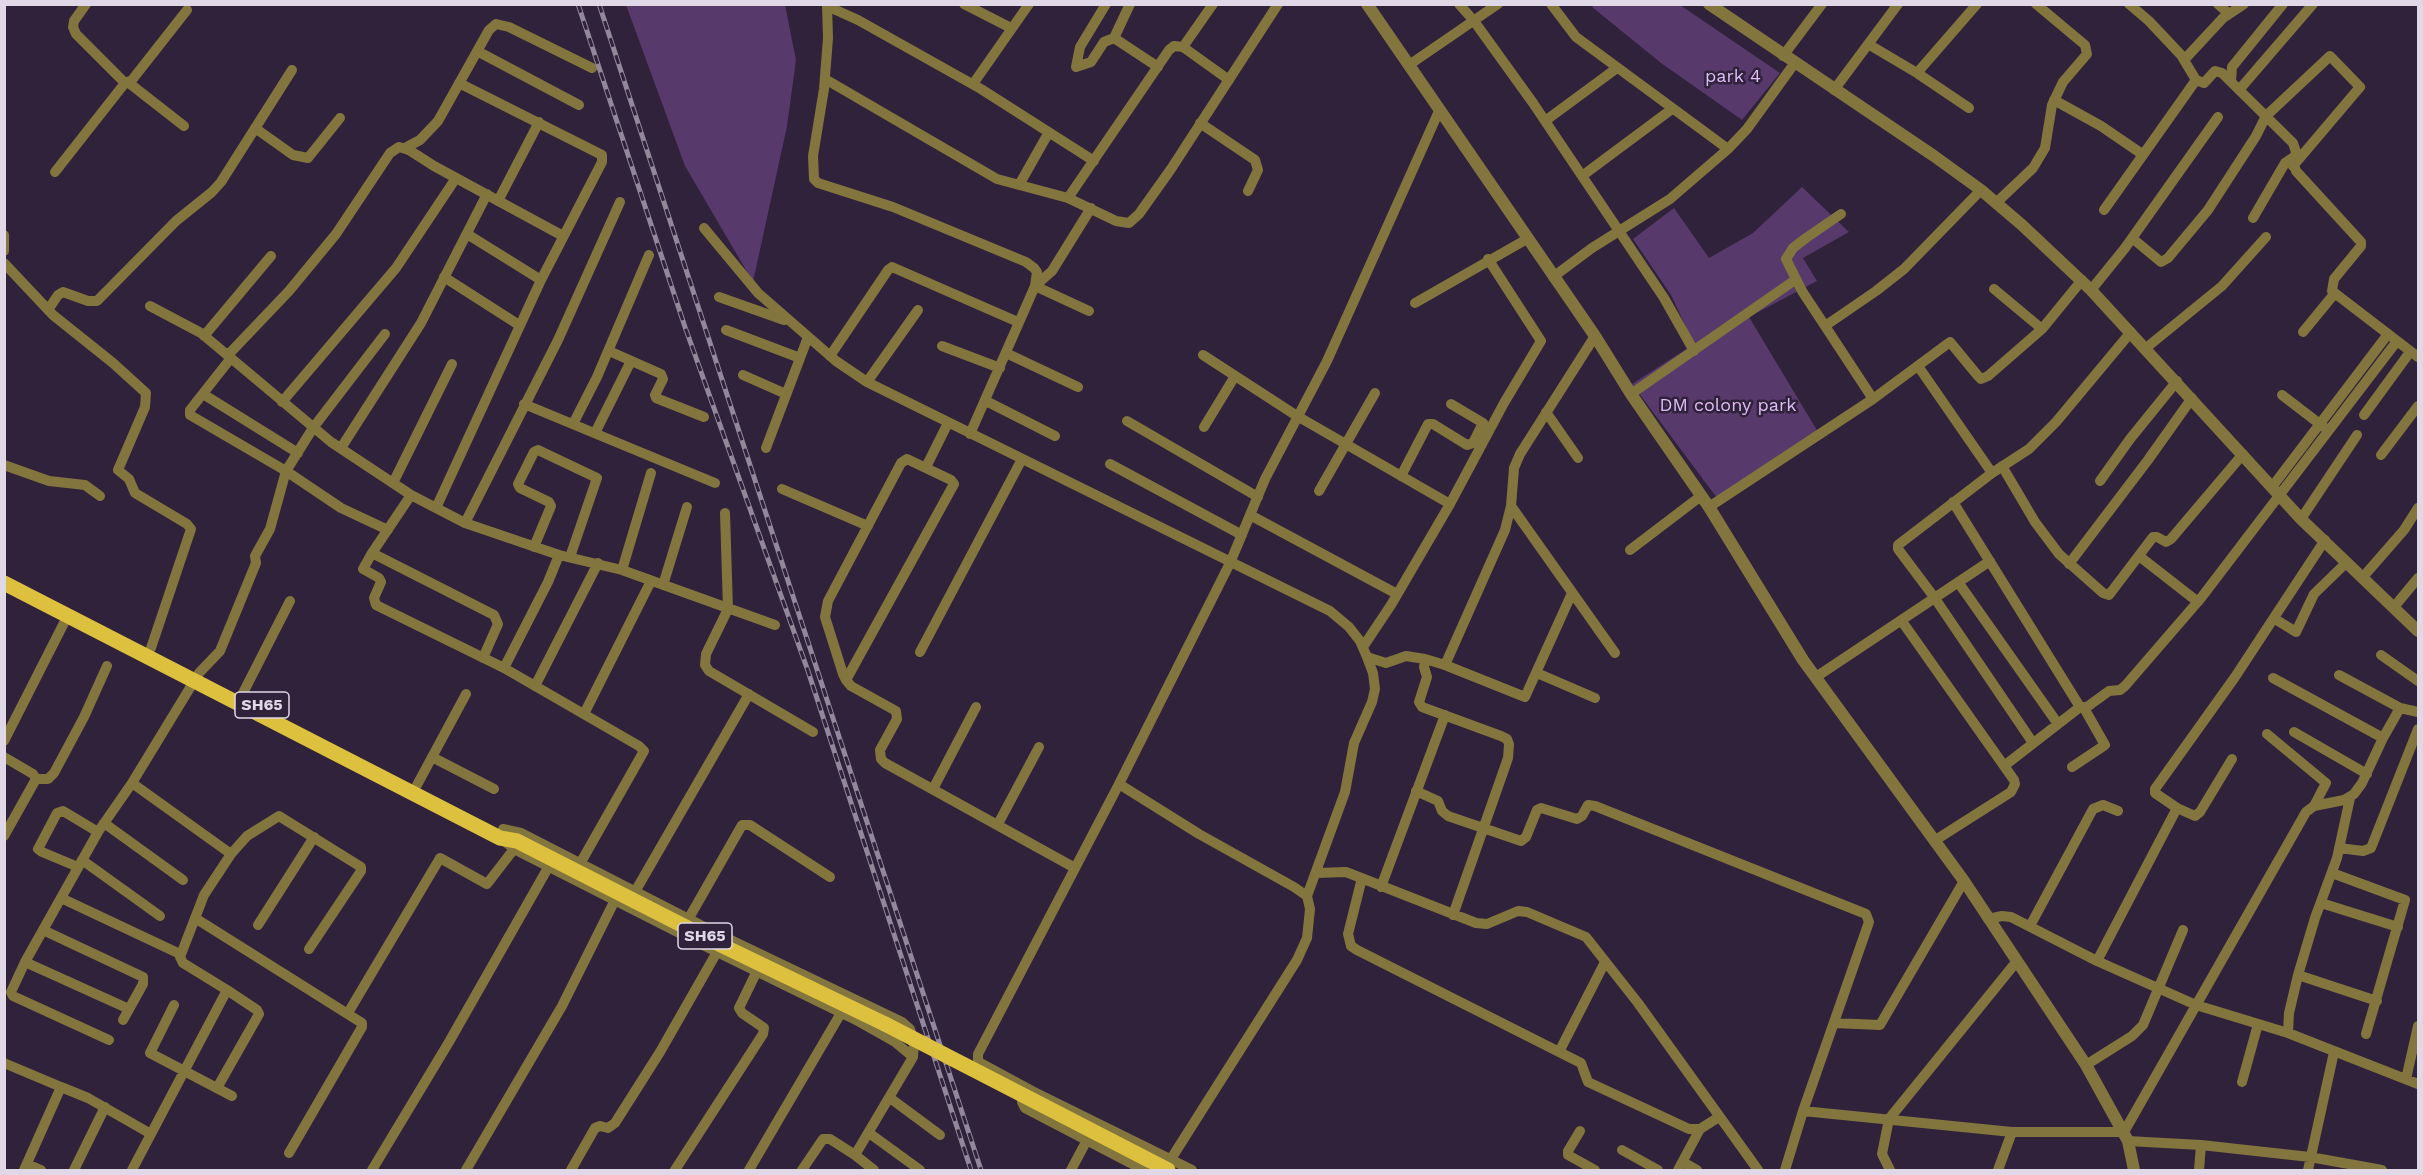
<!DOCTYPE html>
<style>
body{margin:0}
#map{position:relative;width:2423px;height:1175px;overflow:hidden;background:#30223a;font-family:"Work Sans",sans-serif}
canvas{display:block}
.frame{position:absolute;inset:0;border:6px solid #e0d7e7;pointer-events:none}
</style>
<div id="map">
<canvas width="2423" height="1175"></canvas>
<div class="frame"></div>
</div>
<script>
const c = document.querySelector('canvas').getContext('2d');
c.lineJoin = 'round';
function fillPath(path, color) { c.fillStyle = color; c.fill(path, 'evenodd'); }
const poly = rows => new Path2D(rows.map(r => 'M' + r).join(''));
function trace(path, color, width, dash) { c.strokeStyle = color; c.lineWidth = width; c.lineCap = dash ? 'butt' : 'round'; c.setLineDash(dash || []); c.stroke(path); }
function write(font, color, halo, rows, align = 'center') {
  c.font = font + ' "Work Sans",sans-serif'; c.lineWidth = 5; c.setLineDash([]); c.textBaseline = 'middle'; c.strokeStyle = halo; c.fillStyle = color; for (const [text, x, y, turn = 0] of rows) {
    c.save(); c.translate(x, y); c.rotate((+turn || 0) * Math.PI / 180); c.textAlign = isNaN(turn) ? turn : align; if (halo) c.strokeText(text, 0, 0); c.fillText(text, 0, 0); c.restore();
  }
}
fillPath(poly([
 [1595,4,1680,5,1780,73,1742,120,1661,63,1592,7],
 [626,5,785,5,796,60,787,126,753,282,685,166],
 [1802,187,1849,232,1803,258,1817,281,1749,317,1821,437,1720,502,1632,384,1694,344,1671,295,1633,239,1674,208,1709,258,1753,233]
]), '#57396c');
trace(poly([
 [86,4,74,21,73,27,76,34,125,83,132,80,187,10],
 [827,4,828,38,824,89,813,156,814,179,818,183,893,207,1026,262,1034,268,1037,272,1035,286,970,434],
 [964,4,1011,28],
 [1459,4,1474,21,1533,103,1664,298,1694,351],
 [1551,4,1576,37,1728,149],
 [2129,4,2149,21,2181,55,2196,80,2204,83,2215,71,2222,73,2293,143,2296,152,2293,162,2296,171,2361,242,2361,246,2334,279,2332,291,2418,357],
 [2218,4,2229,14],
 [827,6,858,20,981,89,1094,161],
 [1114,38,1130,4],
 [1868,44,1917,73,1969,108],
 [1183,47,1213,4],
 [477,51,579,105],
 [1783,56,1822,4],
 [2184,60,2223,18,2244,4],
 [1409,65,1498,4],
 [1076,67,1091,62,1104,42,1114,38,1158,67],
 [1076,67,1080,47,1106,4],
 [1917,73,1977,4],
 [825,79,997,179,1068,198,1116,221,1129,223,1139,214,1171,169,1278,4],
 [2231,81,2232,67,2283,4],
 [129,83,184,126],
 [459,83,602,155,602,162,541,280],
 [973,84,1029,4],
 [1834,90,1898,4],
 [2239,90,2313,4],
 [2054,100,2101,126,2142,154],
 [1545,121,1617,68],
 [1200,123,1255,160,1258,170,1248,191],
 [255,128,293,155,308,158,340,118],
 [405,148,420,140,438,121,489,30,496,24,509,27,592,68],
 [55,172,125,83],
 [1582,176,1672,109],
 [1019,185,1049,132],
 [1068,198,1169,50,1174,46,1183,47,1229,80],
 [498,201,539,122],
 [1996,203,2033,168,2045,148,2052,105,2063,82,2087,54,2085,45,2036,4],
 [2104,210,2196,80],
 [1841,214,1806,238,1793,248,1786,259,1802,291,1873,399],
 [2253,218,2285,163,2294,157],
 [704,228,758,293,836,361,867,382,1330,611,1349,627,1360,641,1367,657,1373,673,1375,689,1372,702,1354,743,1345,792,1307,896],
 [4,235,4,251],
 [2132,238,2161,262,2168,258,2208,210,2256,136,2266,116,2330,56,2360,87,2293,166],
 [4,263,53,315,113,363,146,393,145,407,118,470,129,479,135,493,187,524,191,529,151,648],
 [444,277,519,325],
 [1553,277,1592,248,1670,199,1728,149,1747,129,1794,64],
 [1994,289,2042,329],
 [2091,290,2125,248,2218,117],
 [719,297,784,320],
 [1415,303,1527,239],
 [150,306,201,333,331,442,411,495,465,523,559,555,622,570,775,625],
 [48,310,58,295,63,292,88,301,97,301,176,221,212,192,221,182,292,70],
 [1089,311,1035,286,1052,271,1091,208],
 [1825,326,1876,291,1904,269,1981,190],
 [726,330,800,358],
 [2303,332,2335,293],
 [204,336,271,256],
 [942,346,1000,368],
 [2146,348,2222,286,2266,237],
 [609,351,661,374,663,379,655,395,656,398,704,417],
 [1006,353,1078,387],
 [228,355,289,291,336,234,390,153,399,147,409,150,434,166,563,236],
 [1203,355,1297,416,1450,504,1391,605,1363,647],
 [830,356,888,270,892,267,1018,322],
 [231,358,190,410,190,415,286,471,341,508,388,530],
 [1918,366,1992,473],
 [743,375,786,394],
 [867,382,918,310],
 [203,394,298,453],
 [1631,394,1795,280],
 [2282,395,2325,428],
 [986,401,1055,436],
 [282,402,396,268,456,178],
 [524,404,715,483],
 [1546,412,1578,458],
 [2364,415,2410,352],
 [1127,421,1258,497],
 [573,424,597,377,649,255],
 [1204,427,1235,376],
 [595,433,631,361],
 [341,448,421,323,487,194],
 [766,448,808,337],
 [2381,455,2418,406],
 [1110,464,1242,535],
 [4,465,49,481,85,485,100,496],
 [2002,466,2035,522,2059,554,2103,593,2109,595,2153,537,2157,537,2166,542,2171,539,2243,454],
 [926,467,948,423],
 [1401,476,1428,424,1433,424,1467,445,1473,443,1483,423,1451,404],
 [2100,481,2130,439,2177,381],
 [393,483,452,364],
 [2272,487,2388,334],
 [782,489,868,526],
 [1319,491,1375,393],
 [411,495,372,553,494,615,498,624,483,658],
 [1953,502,2080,707],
 [1450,504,1504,403,1541,341,1488,259],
 [1511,506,1615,653],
 [1709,507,1873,399,1950,342,1978,376,1981,379,1988,376,2042,329,2082,280],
 [436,508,541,280,467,234],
 [725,513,728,609,706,654,705,665,709,671,813,732],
 [1250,515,1397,594],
 [2301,519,2357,435],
 [465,523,558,340,620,202],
 [534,547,551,506,549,502,520,488,518,484,534,452,538,450,597,478,570,557],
 [1630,550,1701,496],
 [372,553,363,569,379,578,381,582,374,598,376,605,504,668],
 [559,555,548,582,504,668,639,746,644,751,581,862],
 [2139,556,2198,602],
 [2069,564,2148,460,2192,398],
 [622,570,651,473],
 [2363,577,2404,530,2418,508],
 [1958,582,2058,724],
 [663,585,687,507],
 [2394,607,2418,578],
 [2275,619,2296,632,2314,594,2347,562],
 [1901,620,2014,780,2015,784,2011,792,1934,841],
 [920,652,1022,459],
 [2381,655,2418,681],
 [1367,657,1386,663,1406,656,1425,659,1445,665,1525,697,1572,593],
 [1425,659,1424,667,1427,677,1419,702,1422,707,1501,736,1507,739,1509,744,1508,758,1453,915],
 [1445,665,1505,530,1511,506,1514,468,1520,454,1595,336],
 [1537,673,1595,698],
 [2339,675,2400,708],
 [1816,677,1990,561],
 [2273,678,2383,738],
 [846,680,954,484,951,480,907,459,901,463,828,601,825,617,843,674,846,680,851,686,896,711,897,719,880,750,881,759,885,763,1075,868],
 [535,686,598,563],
 [242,695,290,601],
 [584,714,651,581],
 [2294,732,2367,774],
 [2267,734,2326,783,2314,806],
 [4,741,68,615],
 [2033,743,1934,597,1898,549,1898,545,1992,473,2029,449,2056,422,2131,332],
 [4,757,33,774,36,779,4,836],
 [432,757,494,789],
 [2232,759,2200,812,2195,816,2177,808,2155,793,2155,789,2235,677,2325,540],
 [2004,766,2080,707,2087,707,2109,691,2120,690,2125,686,2201,598,2397,341],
 [2072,767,2105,745,2084,708],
 [36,779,48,779,54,773,84,717,107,666],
 [417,785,466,694],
 [933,789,976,707],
 [1416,791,1438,801,1442,811,1448,816,1521,841,1526,837,1537,810,1541,808,1577,819,1582,816,1588,805,1595,806,1866,914,1869,922,1803,1111],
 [104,823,183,880],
 [998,824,1039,747],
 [503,829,521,833,712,931,902,1022,910,1029,914,1043,913,1057,855,1155,874,1170],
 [503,840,514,849,705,946,856,1020,895,1042,913,1057],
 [2339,848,2363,851,2371,848,2418,729],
 [231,854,247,836,279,816,361,867,361,871,309,949],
 [82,860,160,916],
 [78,867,42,852,38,849,57,813,63,811,98,832],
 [1317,873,1346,872,1476,923,1487,924,1518,911,1527,912,1586,937,1638,1003,1758,1170],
 [2332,873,2405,900,2366,1034],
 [1362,878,1348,934,1351,946,1357,950,1581,1063,1588,1082,1689,1129,1700,1129,1719,1117],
 [1381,887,1445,715],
 [636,890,749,694],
 [61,898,180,954],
 [2321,903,2398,927],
 [195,918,362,1023,362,1027,289,1153],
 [689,918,742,825,750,825,830,877],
 [1988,919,2002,916,2011,917,2097,961,2196,1005,2288,1033,2418,1084],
 [258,925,314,837],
 [2030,926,2093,809,2103,805,2118,811],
 [43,930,143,977,143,984,123,1020],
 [2097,961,2177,808],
 [25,962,129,1009],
 [2298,975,2377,1001],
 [174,1005,150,1053,232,1096],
 [348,1013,440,858,487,884,514,849],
 [1834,1023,1880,1025,1964,881],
 [2288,1033,2289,1013,2298,975,2315,918,2337,858,2350,798],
 [109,1040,13,996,11,992,25,962,98,832,132,783],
 [1559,1052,1605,962],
 [4,1063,61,1087,24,1170],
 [2086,1065,2132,1036,2143,1025,2183,930],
 [2406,1079,2418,1026],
 [2242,1082,2258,1024],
 [61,1087,88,1098,151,1134],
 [217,1088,259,1014,257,1010,227,990],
 [1032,1091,982,1064,978,1061,978,1054,1119,784],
 [890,1098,940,1135],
 [1580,1131,1568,1151,1568,1155,1595,1170],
 [869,1133,920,1170],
 [2128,1141,2201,1145,2310,1157,2382,1170],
 [1622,1150,1658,1170],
 [1683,1162,1697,1170],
 [27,1164,41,1170],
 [74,1170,105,1107],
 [132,1170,227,990,183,963,180,957,204,895,231,854,132,783,199,673,220,651,256,563,255,556,270,529,286,471,313,428,385,334],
 [372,1170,449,1042,549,866],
 [466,1170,562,1006,615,900],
 [571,1170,595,1128,600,1126,608,1128,615,1123,660,1052,717,952],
 [675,1170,763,1034,764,1028,742,1013,739,1008,757,971],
 [749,1170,841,1013],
 [802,1170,823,1139,830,1139,855,1155],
 [1071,1170,1087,1140],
 [1144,1170,1025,1108,1022,1102,1027,1092,1032,1091,1192,1170],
 [1164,1170,1297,960,1307,938,1310,909,1307,896,1294,887,1199,834,1119,784,1230,563,1265,479,1327,361,1439,111],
 [1678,1170,1700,1129],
 [1785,1170,1803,1111,2012,1132,2124,1132,2306,812,2314,806,2344,800,2354,794,2362,783,2383,738,2400,708,2418,712],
 [1890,1170,1882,1154,1889,1119,2017,961],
 [1998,1170,2012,1132],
 [2199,1170,2201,1145],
 [2308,1170,2334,1052]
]), '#82753d', 10);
trace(poly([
 [1367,4,1595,336,1631,394,1709,507,1803,660,1964,881,2086,1065,2128,1141,2134,1170],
 [1709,4,1934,156,1981,190,2022,225,2091,290,2301,519,2418,631]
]), '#82753d', 12);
trace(poly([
 [4,583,500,838,517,841,723,946,885,1024]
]), '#ddc13e', 15);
const rail = poly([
 [578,4,685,327,808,671,971,1170],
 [599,4,981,1170]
]);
trace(rail, '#93889b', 5);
trace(rail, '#30223a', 3, [9]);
trace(poly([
 [885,1024,1168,1170]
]), '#ddc13e', 15);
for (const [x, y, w] of [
 [262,705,54],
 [705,936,54]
]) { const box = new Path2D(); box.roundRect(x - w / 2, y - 13, w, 26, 4.5); c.fillStyle = '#30223a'; c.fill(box); trace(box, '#e0d7e7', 1.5); }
write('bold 16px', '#e0d7e7', null, [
 ["SH65",262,705],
 ["SH65",705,936]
]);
write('18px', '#debef7', '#30223a', [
 ["park 4",1733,77],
 ["DM colony park",1728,406]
]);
</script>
